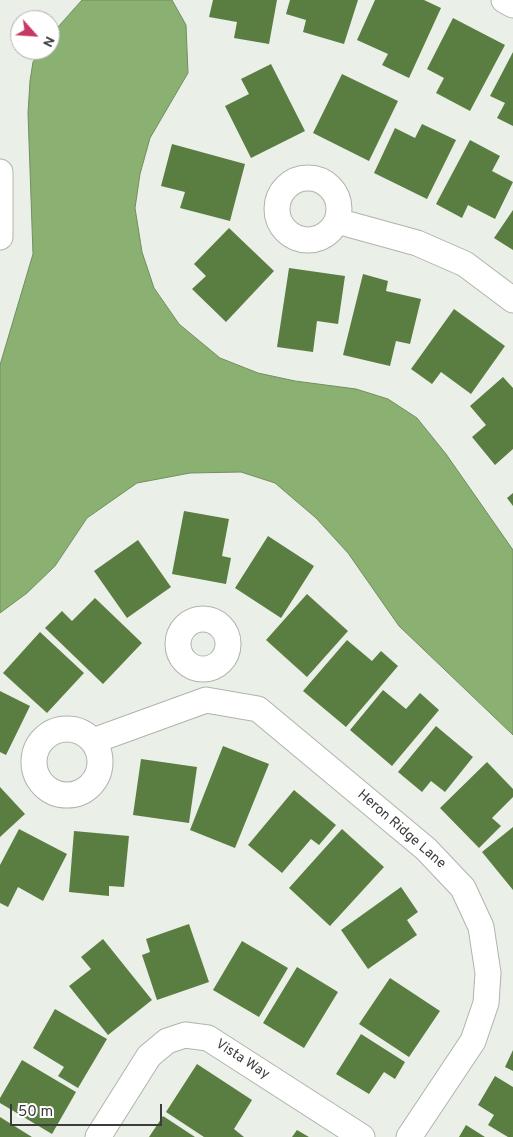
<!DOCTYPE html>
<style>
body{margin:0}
#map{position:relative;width:513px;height:1137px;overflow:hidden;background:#eaefe7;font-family:Overpass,sans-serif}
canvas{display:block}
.north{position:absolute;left:10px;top:10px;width:50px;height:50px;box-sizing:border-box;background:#fff;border:1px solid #b1b1b0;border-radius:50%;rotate:116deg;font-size:14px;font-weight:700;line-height:20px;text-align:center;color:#3b3d3a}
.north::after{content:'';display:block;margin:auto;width:18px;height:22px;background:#c73963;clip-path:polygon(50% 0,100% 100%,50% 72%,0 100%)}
.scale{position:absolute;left:10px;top:1104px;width:152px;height:22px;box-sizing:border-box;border:2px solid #3b3d3a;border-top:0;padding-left:6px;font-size:15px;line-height:18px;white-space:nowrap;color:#3b3d3a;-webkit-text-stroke:4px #fff;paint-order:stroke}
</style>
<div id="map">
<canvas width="513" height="1137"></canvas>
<div class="north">N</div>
<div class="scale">50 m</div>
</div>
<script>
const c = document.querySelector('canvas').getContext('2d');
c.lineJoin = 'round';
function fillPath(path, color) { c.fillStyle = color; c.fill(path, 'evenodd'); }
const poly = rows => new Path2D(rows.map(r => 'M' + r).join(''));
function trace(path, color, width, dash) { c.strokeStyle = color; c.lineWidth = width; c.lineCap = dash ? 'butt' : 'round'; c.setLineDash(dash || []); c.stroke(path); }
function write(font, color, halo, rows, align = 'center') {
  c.font = font + ' Overpass,sans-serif'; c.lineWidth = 5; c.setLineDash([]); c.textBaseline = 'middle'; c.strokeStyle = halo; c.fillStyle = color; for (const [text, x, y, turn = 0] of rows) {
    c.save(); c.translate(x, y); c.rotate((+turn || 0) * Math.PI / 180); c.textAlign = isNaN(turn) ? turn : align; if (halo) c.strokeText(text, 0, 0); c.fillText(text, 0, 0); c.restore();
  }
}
const water = poly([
 [82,0,172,0,186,25,188,73,150,138,140,174,135,208,142,252,154,288,179,324,220,358,258,373,295,381,356,389,388,399,417,418,446,454,513,550,513,735,399,626,348,553,316,518,275,483,241,472,190,473,137,483,87,518,55,566,27,593,0,613,0,365,33,254,28,113,30,81,33,62,41,50,50,50,50,36,82,0]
]);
fillPath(water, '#8ab072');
trace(water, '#728e61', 1);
fillPath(poly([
 [213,0,277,0,269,44,234,38,237,22,209,17],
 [290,0,358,0,344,44,303,32,306,20,286,14],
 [375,0,424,0,441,8,409,78,382,65,388,54,357,40],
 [453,18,505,45,470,111,436,93,444,78,427,69],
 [513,52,513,126,497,118,505,103,490,96],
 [271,64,305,131,251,158,225,106,249,94,241,79],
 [342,74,398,101,369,161,313,133],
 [422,124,456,140,427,199,374,173,395,128,415,138],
 [470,140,500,156,492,171,513,182,495,219,468,205,462,218,436,204],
 [172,144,245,164,230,221,180,208,185,192,161,186],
 [513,210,513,250,494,238],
 [229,228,274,271,226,322,192,289,206,276,194,264],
 [289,268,345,276,338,324,317,321,313,352,277,347],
 [363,274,388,281,386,291,421,299,410,344,396,341,390,366,343,355],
 [454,309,505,346,471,394,441,372,432,384,411,369],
 [503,377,513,388,513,449,495,465,472,437,486,425,470,406],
 [513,493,513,506,507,498],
 [184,511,229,519,222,556,231,558,226,584,172,574],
 [268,536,314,566,281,618,235,588],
 [138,540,171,587,127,618,94,571],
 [307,594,348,631,307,677,266,640],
 [95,598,142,643,103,684,45,628,62,611,72,621],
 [40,632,84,673,47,713,3,673],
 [347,640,372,661,381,651,398,666,346,727,303,691],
 [383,690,406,709,420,693,439,710,392,766,350,730],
 [0,691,30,706,6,755,0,752],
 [436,726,473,757,445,792,431,781,422,792,398,772],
 [223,746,269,764,235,848,190,830],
 [141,759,197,767,189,823,133,815],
 [487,762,513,789,513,797,492,818,501,826,479,848,440,808],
 [0,787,25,814,0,837],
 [294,790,336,825,319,845,311,839,282,873,248,845],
 [513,827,513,890,482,852],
 [19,829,67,854,43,901,18,887,8,907,0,903,0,865],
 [342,829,384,867,330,926,289,888],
 [74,831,129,836,124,887,109,886,109,896,69,892],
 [401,887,418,912,407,920,417,935,368,969,341,930],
 [189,924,209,982,157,1000,142,955,150,952,146,939],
 [103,939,152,1000,108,1035,69,986,91,969,81,957],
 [242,941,288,968,259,1017,213,990],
 [297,967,338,992,304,1048,263,1023],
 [390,978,440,1011,409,1057,359,1024],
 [55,1009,107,1039,78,1088,58,1076,64,1067,33,1048],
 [361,1034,405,1062,395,1079,384,1072,369,1094,336,1074],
 [513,1050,513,1071,505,1067],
 [22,1060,76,1092,52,1134,0,1103,0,1098],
 [197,1064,252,1100,234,1129,244,1137,204,1137,166,1112],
 [495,1076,513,1087,513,1137,508,1137,488,1125,494,1115,478,1105],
 [163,1116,195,1137,149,1137],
 [0,1117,32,1137,0,1137],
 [466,1125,485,1137,459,1137],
 [297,1130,309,1137,292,1137]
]), '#5a7e41');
const street = poly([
 [504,0,513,5],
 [0,172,0,237],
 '277 209a31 31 0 1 1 62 0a31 31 0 1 1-62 0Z',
 [337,221,417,243,465,264,513,300],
 '178 644a25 25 0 1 1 50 0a25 25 0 1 1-50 0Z',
 '34 762a33 33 0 1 1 66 0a33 33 0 1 1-66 0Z',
 [93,741,206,700,258,709,426,849,463,888,481,927,488,973,486,1003,473,1041,409,1137],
 [98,1137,149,1056,167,1041,185,1035,208,1038,362,1137]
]);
trace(street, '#afb4ac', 27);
trace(street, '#fff', 25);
write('14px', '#3b3d3a', '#fff', [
 ["Heron Ridge Lane",401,830,41],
 ["Vista Way",242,1060,33]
]);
</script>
